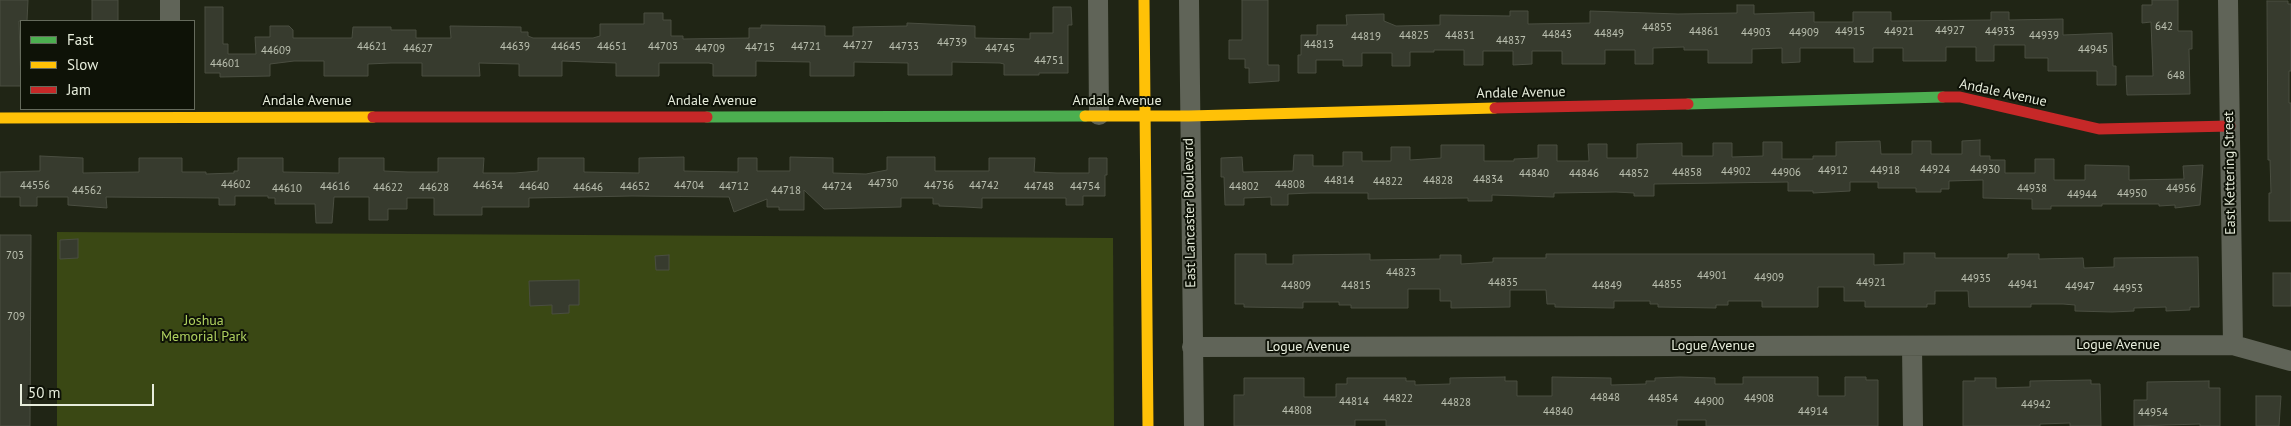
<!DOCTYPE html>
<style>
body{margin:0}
#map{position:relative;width:2291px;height:426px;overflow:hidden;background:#202515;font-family:"PT Sans",sans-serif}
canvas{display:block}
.legend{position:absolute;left:20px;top:20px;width:175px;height:90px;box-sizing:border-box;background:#0e1207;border:1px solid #656a5c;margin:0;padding:6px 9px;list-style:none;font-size:15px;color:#e7eddc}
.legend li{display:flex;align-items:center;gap:10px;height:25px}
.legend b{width:25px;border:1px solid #656a5c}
.scale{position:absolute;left:20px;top:384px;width:134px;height:22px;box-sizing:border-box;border:2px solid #e7eddc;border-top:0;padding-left:6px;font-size:15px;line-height:18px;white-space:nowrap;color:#e7eddc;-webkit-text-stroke:4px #0e1207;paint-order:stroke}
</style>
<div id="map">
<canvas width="2291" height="426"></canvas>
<ul class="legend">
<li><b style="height:6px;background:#4caf50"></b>Fast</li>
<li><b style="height:6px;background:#ffc107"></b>Slow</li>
<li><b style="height:6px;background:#c62828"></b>Jam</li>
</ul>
<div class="scale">50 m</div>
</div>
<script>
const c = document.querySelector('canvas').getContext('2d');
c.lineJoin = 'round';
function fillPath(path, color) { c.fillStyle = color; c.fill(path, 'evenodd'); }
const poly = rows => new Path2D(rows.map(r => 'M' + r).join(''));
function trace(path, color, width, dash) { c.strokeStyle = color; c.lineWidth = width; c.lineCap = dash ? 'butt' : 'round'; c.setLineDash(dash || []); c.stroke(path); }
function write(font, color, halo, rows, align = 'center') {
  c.font = font + ' "PT Sans",sans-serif'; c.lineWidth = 4; c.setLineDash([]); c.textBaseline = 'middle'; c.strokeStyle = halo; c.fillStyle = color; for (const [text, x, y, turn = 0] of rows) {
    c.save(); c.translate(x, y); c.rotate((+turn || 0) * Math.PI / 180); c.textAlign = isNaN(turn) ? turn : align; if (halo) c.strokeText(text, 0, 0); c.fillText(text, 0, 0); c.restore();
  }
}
fillPath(poly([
 [57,232,1113,238,1114,426,57,426]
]), '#3a4814');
const building = poly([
 [0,0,28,0,27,21,19,21,21,86,0,86,0,0],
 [92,0,118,0,118,21,92,21,92,0],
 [1242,0,1268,0,1268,65,1279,65,1279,81,1249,83,1249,68,1245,68,1245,59,1229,59,1229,40,1242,40,1242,0],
 [2152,0,2178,0,2178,31,2192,31,2192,49,2189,49,2190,94,2127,95,2126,76,2153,76,2151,22,2142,23,2142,5,2152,5,2152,0],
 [2267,1,2288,1,2288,4,2291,4,2291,71,2289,71,2289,103,2291,103,2291,221,2269,221,2269,193,2271,193,2270,160,2268,160,2267,1],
 [1737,5,1754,5,1754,14,1814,12,1814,22,1853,22,1853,12,1891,12,1891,21,1991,20,1991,12,2009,12,2009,20,2063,19,2063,35,2112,33,2113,66,2116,66,2116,85,2097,85,2097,71,2048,71,2048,58,2025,58,2025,45,1994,45,1994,61,1976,61,1976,47,1946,47,1946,61,1903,61,1903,48,1873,48,1873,62,1854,62,1854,48,1800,48,1800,62,1782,63,1782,48,1752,49,1752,63,1708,63,1708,50,1684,50,1684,47,1653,48,1653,64,1635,64,1635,50,1605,50,1605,64,1562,64,1562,51,1532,51,1532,64,1513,65,1513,51,1483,51,1483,65,1464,65,1464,50,1434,50,1434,52,1410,52,1410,66,1392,66,1392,53,1362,53,1362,66,1343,66,1343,60,1316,60,1316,73,1298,73,1298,55,1301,55,1301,35,1317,35,1317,25,1347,25,1346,15,1384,14,1384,21,1396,26,1440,25,1440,15,1510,16,1510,11,1528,11,1528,24,1590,23,1590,11,1678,14,1737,13,1737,5],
 [205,7,223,7,223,44,228,44,228,54,256,54,255,37,270,37,270,26,289,26,293,30,293,38,352,38,353,27,391,27,391,30,416,30,416,38,451,38,450,26,521,27,521,32,528,32,528,36,533,38,593,38,600,36,600,24,644,24,644,13,663,13,663,20,671,20,671,36,683,36,683,39,749,38,749,28,761,28,761,25,825,26,825,36,853,36,853,27,907,26,907,23,975,26,975,38,1030,39,1030,33,1053,33,1053,7,1071,7,1072,25,1068,25,1068,73,1039,73,1039,75,1004,75,1004,64,1000,63,952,62,952,75,908,75,908,63,854,62,854,76,810,76,810,62,756,61,756,76,713,76,713,64,709,63,659,63,659,76,616,76,616,63,562,61,562,76,519,76,519,64,479,63,480,76,422,76,422,63,391,63,368,64,368,76,324,76,324,61,294,61,270,64,270,76,220,77,220,73,205,73,205,7],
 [1980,140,1980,156,1990,156,1990,160,2005,160,2005,173,2035,173,2035,159,2054,159,2054,180,2085,180,2085,165,2129,166,2129,180,2184,179,2183,166,2203,165,2200,205,2175,208,2175,205,2159,206,2159,204,2102,204,2102,206,2051,206,2051,209,2032,209,2032,199,1983,198,1983,180,1949,181,1949,189,1941,189,1941,192,1916,192,1916,188,1878,188,1878,182,1850,182,1850,191,1813,193,1813,191,1788,191,1788,182,1654,184,1654,196,1634,196,1634,193,1616,192,1554,193,1554,197,1492,195,1492,201,1468,201,1468,198,1368,199,1368,193,1311,193,1288,194,1288,205,1271,205,1271,197,1244,198,1244,205,1225,205,1224,177,1221,177,1221,158,1242,157,1243,172,1293,171,1294,155,1313,155,1313,166,1343,166,1343,152,1362,152,1362,161,1391,161,1391,147,1410,147,1410,160,1441,158,1441,145,1484,145,1484,161,1514,161,1514,159,1538,158,1538,145,1557,145,1557,161,1589,161,1588,144,1607,144,1607,158,1637,158,1637,144,1682,143,1682,156,1713,156,1713,143,1732,143,1732,157,1763,156,1763,142,1782,142,1782,159,1813,159,1813,156,1836,156,1836,142,1880,141,1881,154,1912,154,1912,141,1931,141,1931,154,1962,154,1962,141,1980,140],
 [40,156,83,158,83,173,139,172,139,158,182,158,182,172,206,172,206,174,234,173,234,171,238,171,238,158,283,158,283,172,339,173,339,158,384,158,384,171,408,172,438,172,438,158,484,158,483,173,515,173,538,171,538,158,584,158,584,172,639,173,639,158,684,157,684,171,738,172,738,158,757,158,757,171,790,171,790,157,833,158,833,173,866,174,887,170,887,157,935,157,935,171,989,171,989,158,1035,158,1034,172,1057,173,1089,173,1089,158,1107,158,1107,175,1105,175,1105,196,1083,196,1083,205,1066,205,1066,198,982,198,982,208,965,207,939,206,939,204,933,204,933,198,901,198,901,207,824,209,804,190,804,210,779,210,779,207,767,207,767,199,734,212,729,197,632,196,529,198,529,207,482,207,482,215,434,215,434,198,407,198,407,209,388,209,388,220,369,220,369,197,334,197,332,223,316,223,315,204,275,204,275,198,268,198,268,196,235,196,235,205,219,205,219,198,106,197,107,208,68,205,68,197,37,197,37,206,20,206,20,197,0,197,0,172,40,171,40,156],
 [0,235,31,235,30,426,0,426,0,235],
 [78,239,78,258,60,259,60,240,78,239],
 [1904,253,1935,253,1935,258,2008,258,2008,254,2039,254,2039,259,2083,258,2084,268,2114,267,2114,258,2198,257,2199,307,2190,307,2190,310,2166,311,2166,307,2134,308,2134,311,2112,312,2075,311,2075,305,2063,304,2031,304,2031,307,1969,307,1968,291,1935,291,1935,304,1927,304,1927,307,1865,307,1865,301,1844,301,1844,287,1818,287,1818,307,1762,307,1762,301,1728,301,1728,305,1716,305,1716,308,1658,307,1658,304,1650,304,1650,301,1614,301,1614,308,1555,307,1555,304,1547,304,1546,290,1510,290,1510,307,1451,308,1451,301,1440,301,1440,289,1408,289,1408,308,1351,308,1351,305,1339,305,1339,302,1303,302,1303,308,1244,307,1244,304,1235,304,1235,254,1266,254,1266,264,1293,264,1293,255,1370,254,1370,260,1440,259,1440,255,1461,255,1461,264,1493,262,1493,258,1546,258,1546,254,1874,254,1874,265,1904,264,1904,253],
 [669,255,669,270,656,270,655,256,669,255],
 [2273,273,2291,273,2291,306,2273,306,2273,273],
 [579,280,579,305,569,305,569,313,552,314,552,305,530,306,529,281,579,280],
 [1505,377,1505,381,1517,381,1517,396,1552,396,1552,377,1611,378,1611,385,1646,384,1646,381,1655,381,1655,378,1680,377,1715,378,1715,384,1743,384,1743,377,1818,377,1818,396,1845,396,1845,377,1866,377,1866,380,1878,380,1878,426,1706,426,1706,420,1677,420,1677,426,1386,426,1386,420,1355,420,1355,426,1234,426,1234,395,1244,395,1244,378,1304,378,1304,397,1336,397,1336,384,1347,384,1347,378,1406,378,1406,381,1415,381,1415,385,1450,384,1450,378,1505,377],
 [1975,378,1996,378,1996,388,2030,387,2030,381,2091,380,2091,384,2100,384,2101,426,2070,426,2070,423,2040,424,2040,426,1963,426,1963,381,1975,381,1975,378],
 [2209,381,2209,388,2220,388,2220,426,2200,426,2200,424,2134,426,2134,400,2147,400,2147,382,2209,381],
 [2256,396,2281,396,2279,426,2256,426,2256,396]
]);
fillPath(building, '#373b2e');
trace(building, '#4a4e41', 1);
trace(poly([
 [1098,0,1099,115],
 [1189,0,1194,426],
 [2228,0,2233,345],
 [170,21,170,0],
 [1912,346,1913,426],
 [1192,347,2233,345,2291,361]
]), '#606458', 20);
trace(poly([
 [1688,104,1943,97],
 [707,117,1085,116]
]), '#4caf50', 11);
trace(poly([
 [1144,0,1148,426],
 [1085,116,1189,116,1495,108],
 [0,118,373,117]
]), '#ffc107', 11);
trace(poly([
 [1943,97,1960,97,2099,129,2230,126],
 [1495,108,1688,104],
 [373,117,707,117]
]), '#c62828', 11);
write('11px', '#bbc0b0', null, [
 ["642",2164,27],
 ["44855",1657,28],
 ["44927",1950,31],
 ["44861",1704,32],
 ["44915",1850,32],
 ["44921",1899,32],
 ["44933",2000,32],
 ["44903",1756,33],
 ["44909",1804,33],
 ["44849",1609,34],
 ["44843",1557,35],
 ["44825",1414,36],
 ["44831",1460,36],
 ["44939",2044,36],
 ["44819",1366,37],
 ["44837",1511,41],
 ["44739",952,43],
 ["44813",1319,45],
 ["44727",858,46],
 ["44621",372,47],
 ["44639",515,47],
 ["44645",566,47],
 ["44651",612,47],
 ["44703",663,47],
 ["44721",806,47],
 ["44733",904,47],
 ["44715",760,48],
 ["44627",418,49],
 ["44709",710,49],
 ["44745",1000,49],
 ["44945",2093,50],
 ["44609",276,51],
 ["44751",1049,61],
 ["44601",225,64],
 ["648",2176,76],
 ["44924",1935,170],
 ["44930",1985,170],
 ["44912",1833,171],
 ["44918",1885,171],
 ["44902",1736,172],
 ["44858",1687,173],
 ["44906",1786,173],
 ["44840",1534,174],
 ["44846",1584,174],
 ["44852",1634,174],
 ["44834",1488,180],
 ["44814",1339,181],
 ["44828",1438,181],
 ["44822",1388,182],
 ["44730",883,184],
 ["44602",236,185],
 ["44808",1290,185],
 ["44556",35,186],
 ["44634",488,186],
 ["44704",689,186],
 ["44736",939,186],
 ["44742",984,186],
 ["44616",335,187],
 ["44640",534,187],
 ["44652",635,187],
 ["44712",734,187],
 ["44724",837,187],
 ["44748",1039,187],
 ["44754",1085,187],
 ["44802",1244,187],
 ["44622",388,188],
 ["44628",434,188],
 ["44646",588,188],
 ["44610",287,189],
 ["44938",2032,189],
 ["44956",2181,189],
 ["44562",87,191],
 ["44718",786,191],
 ["44950",2132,194],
 ["44944",2082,195],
 ["703",15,256],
 ["44823",1401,273],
 ["44901",1712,276],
 ["44909",1769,278],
 ["44935",1976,279],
 ["44835",1503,283],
 ["44921",1871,283],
 ["44855",1667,285],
 ["44941",2023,285],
 ["44809",1296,286],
 ["44815",1356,286],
 ["44849",1607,286],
 ["44947",2080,287],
 ["44953",2128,289],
 ["709",16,317],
 ["44848",1605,398],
 ["44822",1398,399],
 ["44854",1663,399],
 ["44908",1759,399],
 ["44814",1354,402],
 ["44900",1709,402],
 ["44828",1456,403],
 ["44942",2036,405],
 ["44808",1297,411],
 ["44840",1558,412],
 ["44914",1813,412],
 ["44954",2153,413]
]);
write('14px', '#e7eddc', '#0e1207', [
 ["Andale Avenue",1521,93,-1],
 ["Andale Avenue",2003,93,12],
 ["Andale Avenue",307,101],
 ["Andale Avenue",712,101],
 ["Andale Avenue",1117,101],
 ["East Kettering Street",2230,173,-91],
 ["East Lancaster Boulevard",1190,213,-91],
 ["Logue Avenue",2118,345],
 ["Logue Avenue",1713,346],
 ["Logue Avenue",1308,347]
]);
write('14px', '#afd15f', '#0e1207', [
 ["Joshua",204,321],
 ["Memorial Park",204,337]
]);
</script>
